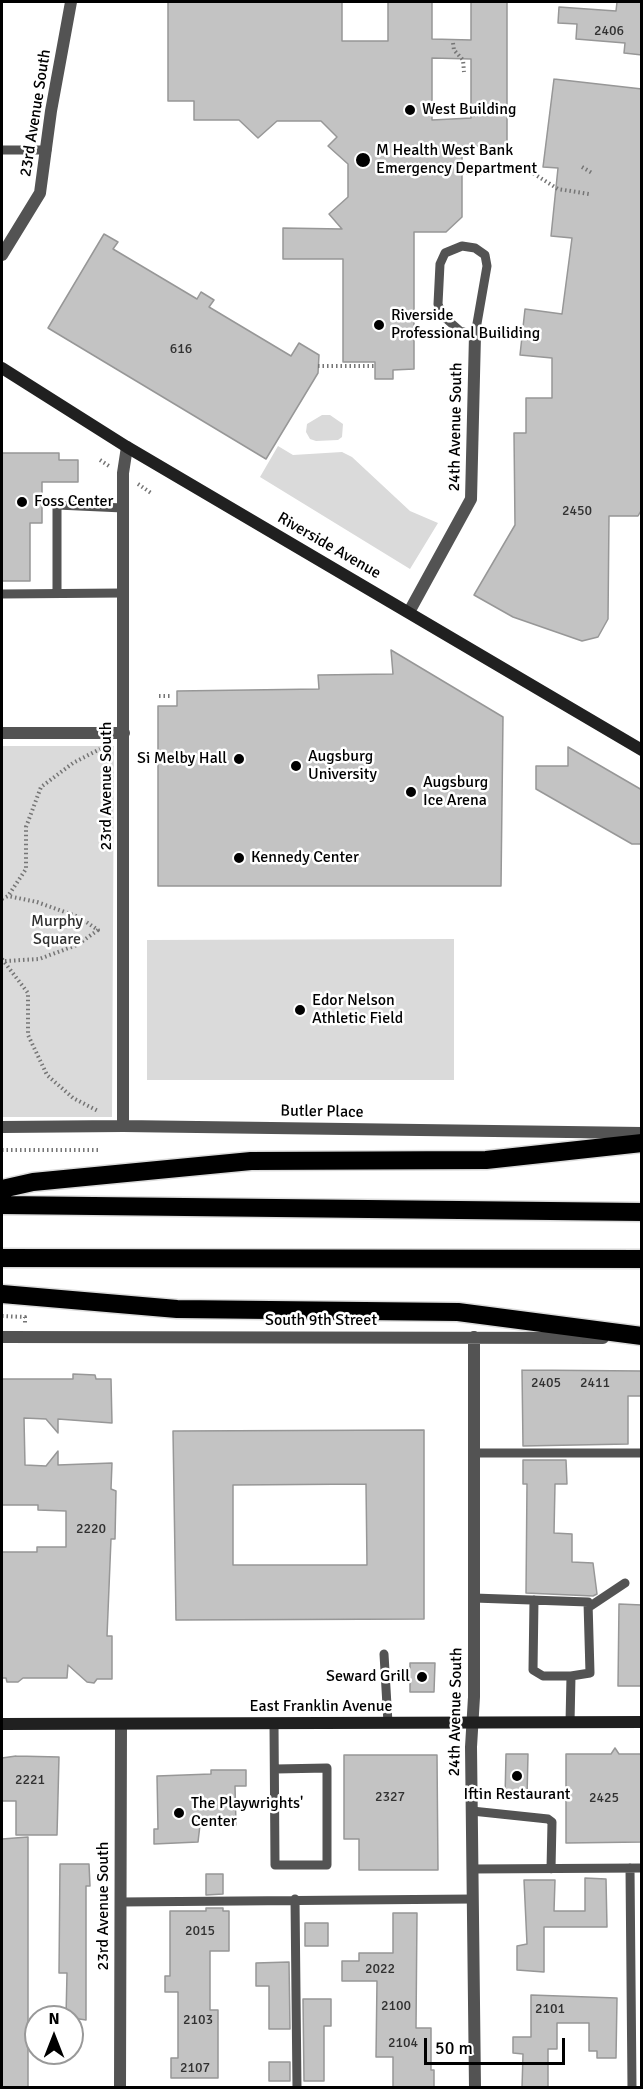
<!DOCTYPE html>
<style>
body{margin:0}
#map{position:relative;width:643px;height:2089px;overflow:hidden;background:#fff;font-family:Signika,sans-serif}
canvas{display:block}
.frame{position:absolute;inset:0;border:3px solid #000;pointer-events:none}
.north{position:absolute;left:24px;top:2005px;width:60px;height:60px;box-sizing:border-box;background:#fff;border:2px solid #999;border-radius:50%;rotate:0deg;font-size:16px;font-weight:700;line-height:24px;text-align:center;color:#000}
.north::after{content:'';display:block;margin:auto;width:21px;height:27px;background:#000;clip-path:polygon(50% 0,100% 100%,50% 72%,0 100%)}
.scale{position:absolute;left:424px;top:2038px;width:141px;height:27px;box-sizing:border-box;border:3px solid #000;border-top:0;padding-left:8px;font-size:18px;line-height:21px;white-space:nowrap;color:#000;-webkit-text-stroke:4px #fff;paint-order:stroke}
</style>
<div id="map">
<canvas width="643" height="2089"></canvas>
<div class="frame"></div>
<div class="north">N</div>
<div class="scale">50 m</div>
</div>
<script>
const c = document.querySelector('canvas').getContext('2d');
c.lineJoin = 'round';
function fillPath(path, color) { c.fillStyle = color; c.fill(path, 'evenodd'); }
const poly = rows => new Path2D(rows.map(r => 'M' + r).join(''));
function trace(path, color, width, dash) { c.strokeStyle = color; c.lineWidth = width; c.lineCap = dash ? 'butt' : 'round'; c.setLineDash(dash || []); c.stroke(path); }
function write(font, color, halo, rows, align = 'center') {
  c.font = font + ' Signika,sans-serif'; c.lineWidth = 5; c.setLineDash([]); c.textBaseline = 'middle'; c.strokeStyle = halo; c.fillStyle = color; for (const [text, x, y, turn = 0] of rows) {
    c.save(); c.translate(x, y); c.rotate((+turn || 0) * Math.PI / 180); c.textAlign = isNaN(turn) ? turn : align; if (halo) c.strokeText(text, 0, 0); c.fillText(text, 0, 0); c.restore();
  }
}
fillPath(poly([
 [322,415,330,415,343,424,342,437,338,440,316,441,310,439,306,432,307,424],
 [278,446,293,455,342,452,352,457,410,511,438,523,410,569,260,477],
 [2,746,114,746,112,1117,2,1117],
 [454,939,454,1080,147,1080,147,940]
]), '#dadada');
const building = poly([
 [168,2,342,2,342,41,388,41,388,2,432,2,432,39,471,40,471,2,507,2,507,146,462,146,462,217,446,232,414,232,414,369,393,370,393,379,375,379,375,362,343,362,343,259,283,259,283,228,342,229,329,214,348,197,348,164,328,146,337,137,321,121,277,121,258,138,239,120,194,120,194,101,168,101,168,2],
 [432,58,471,59,471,118,432,120,432,58],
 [617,2,642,2,642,55,624,53,625,43,576,39,577,24,558,23,559,7,616,11,617,2],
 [554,79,642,89,642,509,638,516,609,516,608,619,598,637,582,641,513,617,474,595,515,525,514,433,526,433,526,398,552,398,552,358,520,355,525,309,562,314,572,238,551,236,558,168,543,167,554,79],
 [104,234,118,242,113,249,197,299,201,292,214,300,209,307,291,356,299,343,319,355,318,373,266,459,48,328,104,234],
 [2,453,59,453,59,460,78,460,78,482,42,482,42,523,30,523,30,581,2,581,2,453],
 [391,650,503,717,501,886,158,886,158,706,177,706,177,691,319,689,318,675,393,674,391,650],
 [568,747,642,790,642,844,632,844,536,789,536,766,568,766,568,747],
 [522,1370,642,1371,642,1396,628,1396,628,1444,523,1446,522,1370],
 [73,1374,95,1375,96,1379,111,1379,112,1423,58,1419,58,1433,46,1419,24,1418,25,1465,46,1466,58,1451,58,1465,112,1463,111,1489,116,1491,115,1539,111,1539,107,1636,112,1636,112,1679,97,1679,94,1683,87,1682,68,1665,67,1678,23,1678,18,1682,7,1682,6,1678,2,1678,2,1552,37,1552,37,1547,66,1547,66,1511,38,1510,38,1505,2,1505,2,1379,73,1379,73,1374],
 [424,1430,424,1619,176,1620,173,1431,424,1430],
 [366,1484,367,1565,233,1565,233,1485,366,1484],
 [523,1460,566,1460,567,1484,555,1484,554,1533,572,1534,572,1562,593,1563,597,1594,593,1596,526,1593,527,1484,523,1484,523,1460],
 [619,1604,642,1605,642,1686,618,1686,619,1604],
 [410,1663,435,1663,434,1692,410,1692,410,1663],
 [615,1748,619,1754,642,1754,642,1842,566,1843,566,1754,611,1754,615,1748],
 [506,1754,528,1754,527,1798,505,1798,506,1754],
 [344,1755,437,1755,438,1870,359,1870,359,1839,344,1839,344,1755],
 [16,1756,59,1757,57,1835,16,1835,16,1801,2,1801,2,1758,16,1756],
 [211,1770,246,1770,246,1786,235,1786,236,1825,200,1825,198,1842,154,1844,154,1829,158,1829,157,1776,211,1774,211,1770],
 [28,1837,28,2088,2,2088,2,1839,28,1837],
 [60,1864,89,1864,90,1886,86,1886,86,2020,66,2017,67,1973,59,1973,60,1864],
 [206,1874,223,1874,223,1894,206,1895,206,1874],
 [585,1878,606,1879,607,1927,544,1927,544,1972,517,1970,517,1946,527,1944,524,1880,555,1880,554,1911,585,1911,585,1878],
 [206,1908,223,1908,223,1911,229,1911,229,1951,210,1951,210,2010,218,2010,218,2078,171,2078,171,2058,178,2058,178,1992,165,1992,165,1976,170,1976,170,1911,206,1911,206,1908],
 [393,1913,417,1913,416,2028,431,2028,431,2070,434,2070,434,2088,393,2088,393,2057,376,2057,377,1981,342,1981,342,1961,359,1961,359,1953,393,1953,393,1913],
 [305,1923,328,1923,328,1946,305,1946,305,1923],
 [289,1962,290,2029,269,2029,269,1986,256,1986,256,1963,289,1962],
 [531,1995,617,1998,616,2058,597,2058,597,2051,589,2051,589,2023,557,2023,557,2049,548,2049,548,2088,522,2088,523,2054,513,2053,513,2037,531,2037,531,1995],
 [303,1999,331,1999,331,2026,324,2026,324,2081,304,2081,303,1999],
 [269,2062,290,2062,290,2081,269,2081,269,2062]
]);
fillPath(building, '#c3c3c3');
trace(building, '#979797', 1.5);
const highway = poly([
 [2,1189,33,1182,251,1161,486,1160,642,1143],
 [2,1205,642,1212],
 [2,1258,642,1259],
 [2,1294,177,1309,458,1312,642,1336]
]);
trace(highway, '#dbdbdb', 21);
trace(poly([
 [453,43,454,50,463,60,464,72],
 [582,167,592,173],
 [462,173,531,172,558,189,589,194],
 [318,366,375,366],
 [100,460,109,466],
 [138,484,151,493],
 [159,696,171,696],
 [2,899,8,896,26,869,26,827,41,787,73,763,100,749],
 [2,959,28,993,28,1035,47,1075,73,1098,98,1111],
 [5,961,39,959,77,945,98,930,79,917,37,902,8,896],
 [2,1150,99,1150],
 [2,1316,25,1317,25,1323]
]), '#757575', 4, [1.5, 3]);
trace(poly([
 [2,150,47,150],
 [462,246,475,248,485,255,487,266,475,335,460,331,442,315,438,304,440,264,445,253,462,246],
 [57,593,57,505,123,508],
 [2,594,123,593],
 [474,1453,642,1453],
 [474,1598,588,1602,590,1673,571,1676,570,1723],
 [534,1600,533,1670,543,1676,571,1676],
 [589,1607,625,1583],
 [384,1654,388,1723],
 [274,1723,275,1865,327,1865,327,1768,276,1769],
 [472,1811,548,1819,552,1822,551,1869],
 [630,1868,632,2088],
 [473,1869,642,1868],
 [295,1899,297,2088],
 [121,1902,473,1899]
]), '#535353', 9);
trace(poly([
 [2,255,40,193,51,111,71,2],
 [409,612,471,499,475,335],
 [2,733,124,733],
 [123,1126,123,473,127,447],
 [2,1127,123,1126,642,1133],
 [2,1337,603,1338],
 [474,1337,474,1697,471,1747,475,2088],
 [120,2088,121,1724]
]), '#535353', 12);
trace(poly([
 [2,368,127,447,642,750],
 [2,1724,642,1722]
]), '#202020', 12);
trace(highway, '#000', 18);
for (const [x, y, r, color] of [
 [410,110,6,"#000"],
 [363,160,8,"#000"],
 [379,325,6,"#000"],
 [22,502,6,"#000"],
 [239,759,6,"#000"],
 [296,766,6,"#000"],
 [411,792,6,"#000"],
 [239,858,6,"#000"],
 [300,1010,6,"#000"],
 [422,1677,6,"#000"],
 [517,1776,6,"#000"],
 [179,1813,6,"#000"]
]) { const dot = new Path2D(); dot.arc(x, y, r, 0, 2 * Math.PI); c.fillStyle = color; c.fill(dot); trace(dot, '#fff', 2); }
write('14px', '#313131', null, [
 ["2406",609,31],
 ["616",181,349],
 ["2450",577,511],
 ["2405",546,1383],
 ["2411",595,1383],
 ["2220",91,1529],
 ["2221",30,1780],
 ["2327",390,1797],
 ["2425",604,1798],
 ["2015",200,1931],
 ["2022",380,1969],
 ["2100",396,2006],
 ["2101",550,2009],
 ["2103",198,2020],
 ["2104",403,2043],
 ["2107",195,2068]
]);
write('16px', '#000', '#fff', [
 ["West Building",422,110],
 ["M Health West Bank",376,151],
 ["Emergency Department",376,169],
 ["Riverside",391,316],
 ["Professional Builiding",391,334],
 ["Foss Center",34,502],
 ["Augsburg",308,757],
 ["University",308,775],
 ["Si Melby Hall",227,759,"right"],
 ["Augsburg",423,783],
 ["Ice Arena",423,801],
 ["Kennedy Center",251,858],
 ["Edor Nelson",312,1001],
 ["Athletic Field",312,1019],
 ["Seward Grill",410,1677,"right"],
 ["Iftin Restaurant",517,1795,"center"],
 ["The Playwrights'",191,1804],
 ["Center",191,1822]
], 'left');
write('16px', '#000', '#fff', [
 ["23rd Avenue South",36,113,-81],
 ["24th Avenue South",456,427,-89],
 ["Riverside Avenue",329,546,30],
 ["23rd Avenue South",107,786,-90],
 ["Butler Place",322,1112,1],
 ["South 9th Street",321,1321],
 ["East Franklin Avenue",321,1707],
 ["24th Avenue South",456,1712,-89],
 ["23rd Avenue South",104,1906,-90]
]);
write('16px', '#313131', '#fff', [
 ["Murphy",57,922],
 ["Square",57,940]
]);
</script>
